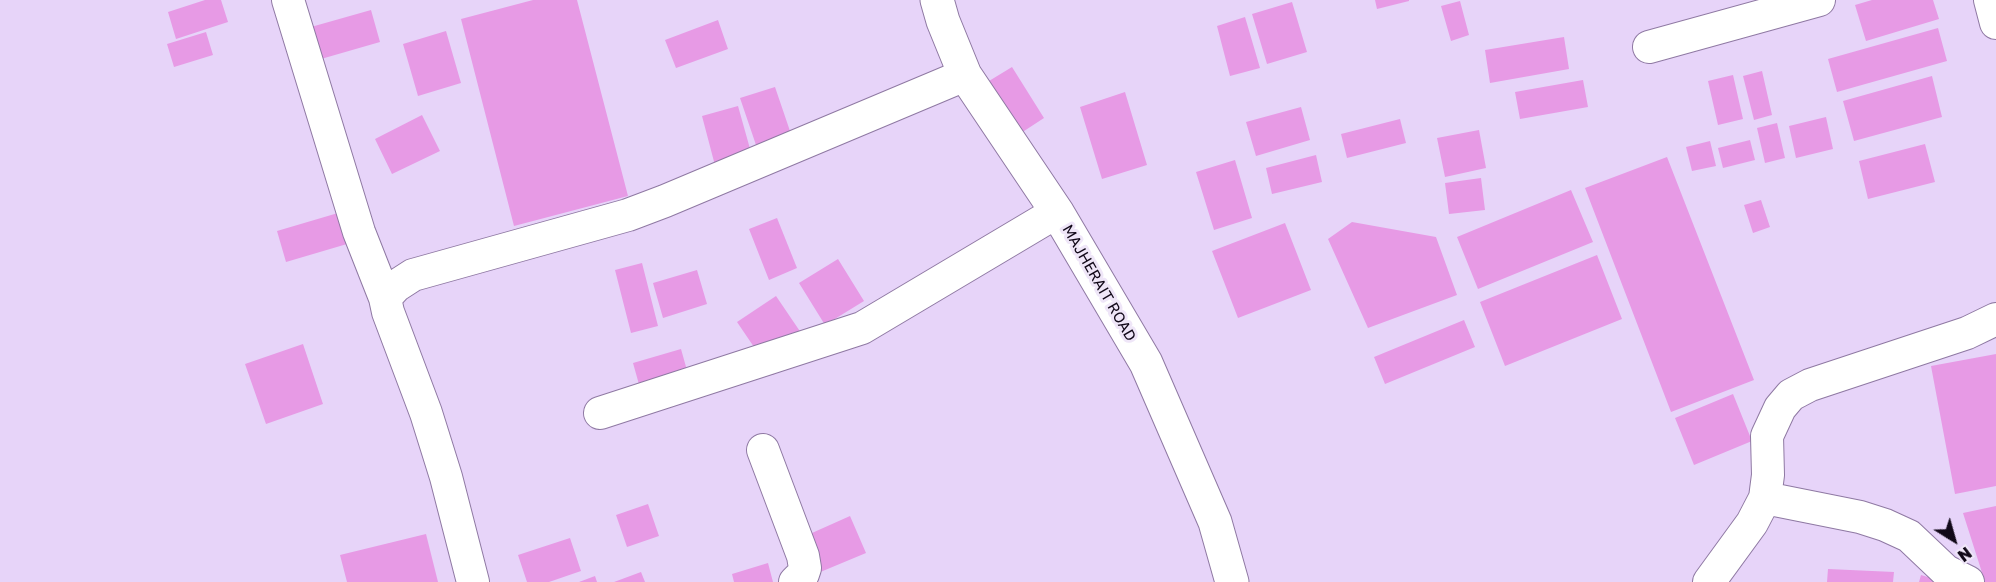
<!DOCTYPE html>
<style>
body{margin:0}
#map{position:relative;width:1996px;height:582px;overflow:hidden;background:#e7d4f9;font-family:"Golos Text",sans-serif}
canvas{display:block}
.north{position:absolute;left:1924px;top:510px;width:60px;height:60px;-webkit-text-stroke:4px #efe6f8;paint-order:stroke;rotate:143deg;font-size:16px;font-weight:700;line-height:24px;text-align:center;color:#110818}
.north::after{content:'';display:block;margin:auto;width:21px;height:27px;background:#110818;clip-path:polygon(50% 0,100% 100%,50% 72%,0 100%)}
</style>
<div id="map">
<canvas width="1996" height="582"></canvas>
<div class="north">N</div>
</div>
<script>
const c = document.querySelector('canvas').getContext('2d');
c.lineJoin = 'round';
function fillPath(path, color) { c.fillStyle = color; c.fill(path, 'evenodd'); }
const poly = rows => new Path2D(rows.map(r => 'M' + r).join(''));
function trace(path, color, width, dash) { c.strokeStyle = color; c.lineWidth = width; c.lineCap = dash ? 'butt' : 'round'; c.setLineDash(dash || []); c.stroke(path); }
function write(font, color, halo, rows, align = 'center') {
  c.font = font + ' "Golos Text",sans-serif'; c.lineWidth = 6; c.setLineDash([]); c.textBaseline = 'middle'; c.strokeStyle = halo; c.fillStyle = color; for (const [text, x, y, turn = 0] of rows) {
    c.save(); c.translate(x, y); c.rotate((+turn || 0) * Math.PI / 180); c.textAlign = isNaN(turn) ? turn : align; if (halo) c.strokeText(text, 0, 0); c.fillText(text, 0, 0); c.restore();
  }
}
fillPath(poly([
 [205,0,221,0,228,22,176,39,168,12],
 [533,0,577,0,628,196,514,226,461,19],
 [1375,0,1409,0,1409,1,1377,9],
 [1872,0,1933,0,1939,19,1866,41,1855,5],
 [1460,1,1469,35,1451,41,1441,6],
 [1292,2,1307,52,1267,64,1252,14],
 [371,10,380,42,321,59,311,27],
 [1245,17,1260,68,1230,76,1217,26],
 [718,20,728,49,676,68,665,40],
 [1938,28,1947,61,1837,92,1828,59],
 [446,31,461,83,418,96,403,44],
 [206,32,213,55,174,67,167,44],
 [1564,37,1569,69,1490,83,1485,50],
 [1012,67,1044,118,1021,133,989,81],
 [1762,71,1772,115,1754,120,1743,76],
 [1733,75,1743,119,1718,125,1708,81],
 [1932,76,1942,117,1854,141,1843,101],
 [1583,80,1588,107,1520,119,1515,92],
 [775,87,791,134,756,145,740,98],
 [1125,92,1147,165,1102,179,1080,107],
 [738,106,754,163,717,173,702,116],
 [1301,107,1310,140,1256,156,1246,122],
 [422,115,440,151,392,174,375,139],
 [1826,117,1833,149,1796,158,1789,126],
 [1400,119,1406,143,1347,158,1341,134],
 [1777,123,1785,158,1765,163,1757,128],
 [1479,130,1486,168,1445,177,1437,138],
 [1750,140,1755,160,1723,168,1718,148],
 [1710,141,1716,166,1692,171,1686,147],
 [1925,144,1935,182,1868,199,1859,161],
 [1316,155,1322,182,1272,194,1266,168],
 [1667,157,1754,380,1671,412,1585,188],
 [1235,160,1252,218,1214,230,1196,172],
 [1481,178,1485,210,1449,214,1445,183],
 [1571,190,1593,242,1478,289,1457,237],
 [1761,200,1770,227,1753,233,1744,205],
 [338,213,347,244,286,262,277,231],
 [777,218,797,268,769,280,749,229],
 [1352,222,1436,237,1457,295,1368,328,1328,239],
 [1285,223,1311,290,1238,318,1212,251],
 [1597,255,1622,319,1505,366,1480,302],
 [838,259,864,301,825,325,799,283],
 [642,263,658,326,631,333,615,270],
 [697,270,707,304,663,318,653,283],
 [776,296,812,349,773,375,737,322],
 [1464,320,1475,347,1385,384,1374,357],
 [303,344,323,404,266,424,245,364],
 [681,349,695,399,647,413,633,363],
 [1996,354,1996,486,1955,494,1931,366],
 [1733,394,1752,441,1694,465,1675,418],
 [648,504,659,536,627,547,616,515],
 [1996,506,1996,582,1985,582,1963,513],
 [850,516,866,553,818,573,803,537],
 [426,534,438,582,347,582,340,555],
 [570,538,581,571,549,582,527,582,518,555],
 [768,563,773,582,734,582,732,574],
 [1828,569,1894,572,1893,582,1827,582],
 [641,572,645,582,614,582],
 [1921,575,1941,581,1941,582,1919,582],
 [595,576,597,582,579,582]
]), '#e79ae5');
const minor = poly([
 [288,0,359,232,385,298],
 [1990,0,1996,23],
 [1649,47,1819,0],
 [600,413,862,328,1057,212],
 [763,450,803,556,805,568,803,574,795,582],
 [1765,498,1860,517,1885,525,1909,536,1946,571,1968,582],
 [473,582,446,477,426,413,388,312,385,298,396,286,413,275,628,215,665,201,965,75],
 [1709,582,1752,523,1765,498,1768,475,1767,436,1780,408,1791,395,1810,385,1967,333,1996,319]
]);
const tertiary = poly([
 [937,0,943,21,965,75,1057,212,1146,363,1215,522,1232,582]
]);
trace(minor, '#8f79a3', 34);
trace(tertiary, '#8f79a3', 35);
trace(minor, '#fff', 32);
trace(tertiary, '#fff', 33);
write('15px', '#110818', '#efe6f8', [
 ["MAJHERAIT ROAD",1099,283,60]
]);
</script>
